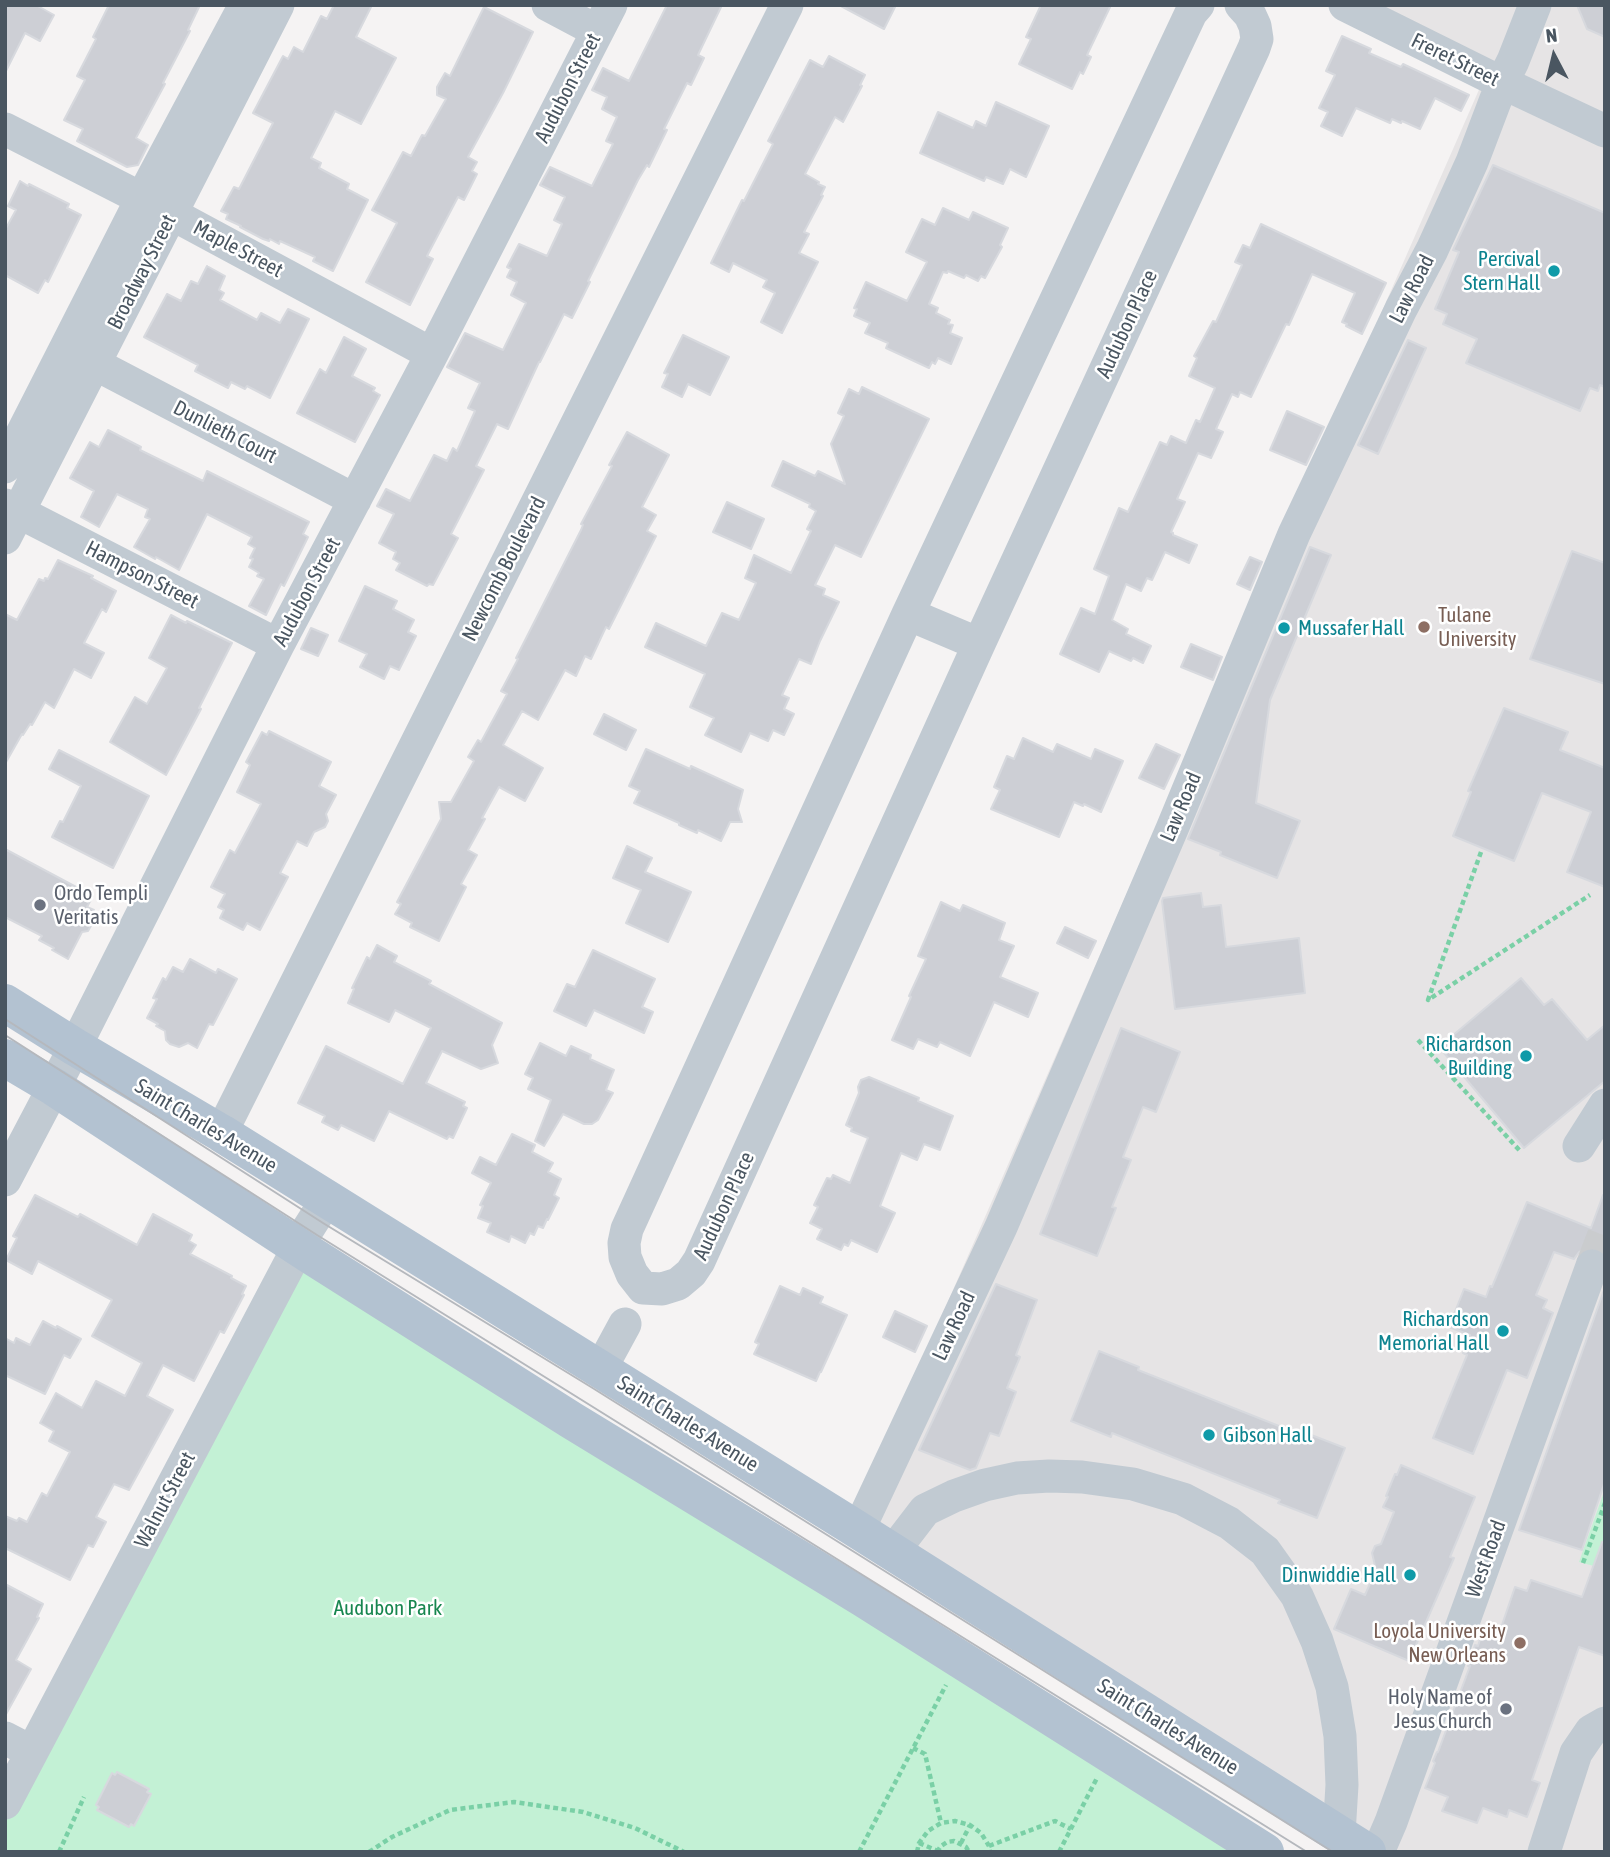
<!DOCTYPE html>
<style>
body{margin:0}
#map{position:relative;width:1610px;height:1857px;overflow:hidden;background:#f5f3f3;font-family:"Asap Condensed",sans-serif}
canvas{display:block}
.frame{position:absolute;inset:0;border:7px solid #4a5661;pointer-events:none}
.north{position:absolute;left:1519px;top:21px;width:70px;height:70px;-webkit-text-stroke:5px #fff;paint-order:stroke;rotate:353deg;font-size:19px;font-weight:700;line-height:28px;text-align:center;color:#4a5661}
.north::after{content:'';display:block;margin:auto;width:24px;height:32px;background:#4a5661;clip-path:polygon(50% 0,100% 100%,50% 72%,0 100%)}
</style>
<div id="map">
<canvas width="1610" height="1857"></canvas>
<div class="frame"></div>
<div class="north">N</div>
</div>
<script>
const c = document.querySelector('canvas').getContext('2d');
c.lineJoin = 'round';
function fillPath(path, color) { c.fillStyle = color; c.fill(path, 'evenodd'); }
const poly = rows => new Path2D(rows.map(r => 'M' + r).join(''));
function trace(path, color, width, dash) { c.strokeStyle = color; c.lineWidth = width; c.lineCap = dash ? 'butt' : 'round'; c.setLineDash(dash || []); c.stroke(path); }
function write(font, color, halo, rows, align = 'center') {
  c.font = font + ' "Asap Condensed",sans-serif'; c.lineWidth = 5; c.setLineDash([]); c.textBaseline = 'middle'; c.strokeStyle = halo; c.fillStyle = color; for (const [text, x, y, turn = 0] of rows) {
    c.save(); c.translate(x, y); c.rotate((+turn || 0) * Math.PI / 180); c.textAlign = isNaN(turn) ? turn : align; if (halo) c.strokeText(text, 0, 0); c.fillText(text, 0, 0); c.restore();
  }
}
fillPath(poly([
 [1345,5,1605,5,1605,1852,1367,1852,850,1525,1485,76]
]), '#e6e4e5');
fillPath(poly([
 [298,1261,1241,1852,5,1852,5,1807],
 [1605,1489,1605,1569,1579,1562]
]), '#c3f1d5');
const building = poly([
 [5,5,36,5,54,15,40,41,25,33,5,73,5,5],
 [109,5,200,5,188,30,190,31,163,83,165,84,136,138,148,145,138,165,127,167,77,141,83,129,64,120,85,80,77,76,96,39,93,37,109,5],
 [334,5,372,5,356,37,396,58,361,124,335,111,311,158,321,163,319,168,349,184,347,189,368,200,333,271,313,261,315,257,280,241,279,244,270,239,269,241,263,239,240,227,241,226,226,219,228,214,221,211,234,187,239,189,273,123,253,113,283,56,288,59,294,47,303,52,321,16,327,19,334,5],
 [667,5,722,5,698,55,704,58,691,85,687,83,664,129,667,130,649,167,647,165,638,180,588,281,590,282,572,318,564,314,540,362,539,362,508,429,497,424,476,466,484,470,451,534,458,538,433,585,429,584,427,586,396,570,400,563,393,559,396,552,379,543,394,514,377,506,386,489,410,501,434,455,447,461,453,448,457,451,475,411,468,408,480,383,447,367,465,333,503,350,526,303,511,295,517,282,507,277,511,269,507,267,519,244,547,256,562,224,554,220,565,197,540,185,550,167,592,186,613,144,606,141,617,117,602,109,607,97,592,90,603,68,629,81,667,5],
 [839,5,896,5,884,29,839,5],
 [1041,5,1111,5,1087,55,1091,57,1083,74,1080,72,1072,89,1019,64,1031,39,1026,37,1041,5],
 [1577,5,1605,5,1605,37,1587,29,1577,5],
 [484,7,533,32,503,93,468,157,477,162,472,171,477,174,464,200,458,197,427,256,433,259,410,305,366,282,397,223,372,210,403,152,411,156,422,135,425,136,446,99,437,95,437,87,445,73,450,76,484,7],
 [1342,36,1371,49,1369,53,1401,67,1403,64,1469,95,1461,111,1435,98,1420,129,1402,121,1401,123,1392,119,1390,123,1356,108,1342,136,1321,126,1328,112,1319,108,1335,75,1326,71,1342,36],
 [829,56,865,75,860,85,862,86,843,122,835,117,805,174,819,182,818,184,825,187,821,195,823,196,804,232,809,234,799,253,818,262,782,333,761,322,775,293,763,287,767,280,733,263,729,272,711,263,742,200,744,201,773,144,768,141,810,60,823,67,829,56],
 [996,102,1049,126,1026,177,1010,169,1003,184,986,177,984,181,920,153,938,112,973,128,976,121,986,126,996,102],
 [1493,165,1605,213,1605,387,1600,385,1598,391,1590,388,1580,411,1466,363,1477,339,1443,324,1447,314,1435,309,1459,252,1453,250,1493,165],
 [20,181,28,186,29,184,69,204,67,208,81,215,48,282,45,280,38,293,5,275,5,230,16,210,8,206,20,181],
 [943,208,969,220,973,212,1008,228,1000,245,1002,247,985,278,981,276,978,281,966,275,964,278,948,271,947,273,943,272,929,304,938,308,936,313,950,320,948,324,953,325,950,333,962,338,951,364,938,358,935,364,932,362,929,368,886,348,888,343,865,333,870,323,854,316,857,309,854,308,866,282,907,301,927,262,906,252,922,219,935,225,943,208],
 [1261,224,1386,283,1362,334,1346,326,1347,324,1342,322,1355,293,1312,274,1289,325,1286,324,1251,397,1240,392,1238,397,1232,394,1216,429,1223,432,1211,458,1198,453,1177,499,1185,502,1171,532,1173,533,1173,535,1197,545,1189,563,1165,552,1152,580,1147,578,1141,591,1126,584,1112,620,1128,629,1126,634,1151,646,1143,663,1133,658,1131,661,1109,651,1099,672,1060,654,1081,608,1095,614,1109,576,1094,569,1119,508,1128,512,1160,442,1167,445,1171,436,1186,443,1196,420,1200,422,1215,388,1189,376,1197,358,1194,356,1213,321,1216,322,1242,265,1235,262,1243,245,1250,248,1261,224],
 [207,266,225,276,219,290,224,293,220,300,257,320,261,313,280,323,288,309,309,319,270,398,247,386,245,389,231,382,228,388,195,371,198,365,144,337,167,294,181,301,191,281,198,284,207,266],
 [683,335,729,357,710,395,688,384,682,397,662,387,668,374,664,373,683,335],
 [344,337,366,349,352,376,375,388,373,391,380,395,355,442,297,413,320,369,326,373,344,337],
 [1408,340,1426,348,1378,454,1358,445,1408,340],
 [862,387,929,419,861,557,835,545,815,585,825,589,823,595,839,602,820,641,811,664,799,659,782,695,789,698,784,709,794,714,784,735,773,730,768,741,750,733,741,752,705,735,714,718,690,707,705,674,645,647,656,623,706,646,722,613,739,620,756,583,745,578,754,555,791,573,811,531,807,529,816,511,809,507,810,504,772,486,783,461,815,476,818,471,845,484,831,444,844,416,838,413,849,389,859,394,862,387],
 [1287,411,1324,427,1306,465,1270,450,1287,411],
 [108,430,141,447,140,450,203,481,207,471,309,522,303,534,308,537,284,586,281,584,266,615,249,606,264,579,257,576,259,573,249,567,253,559,250,558,255,548,248,544,252,537,207,514,179,570,156,557,155,559,134,547,150,519,145,517,148,509,117,494,99,527,81,517,94,491,70,478,90,442,99,447,108,430],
 [627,432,669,455,642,507,656,515,647,531,656,536,609,629,606,627,591,659,585,656,576,676,565,670,538,720,522,711,503,745,543,768,525,801,499,787,482,818,485,819,468,850,477,855,461,884,466,887,439,941,410,927,412,923,395,914,401,904,397,902,441,819,439,802,451,802,474,761,468,757,478,740,481,742,507,694,501,691,518,659,516,658,581,530,583,525,581,524,612,466,609,465,627,432],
 [727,502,764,519,751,549,713,532,727,502],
 [1310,547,1331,555,1270,700,1256,803,1300,821,1277,878,1220,855,1221,852,1188,839,1310,547],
 [1572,551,1605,563,1605,684,1530,659,1572,551],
 [1250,557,1262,562,1250,590,1237,584,1250,557],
 [58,560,93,576,91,578,116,591,106,612,102,609,84,643,104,653,91,678,74,669,54,708,45,702,32,725,30,724,23,735,22,734,5,764,5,614,17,620,39,579,44,581,45,578,48,579,58,560],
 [365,586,397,601,393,609,414,620,408,632,416,636,399,670,390,666,384,679,360,667,367,654,339,641,365,586],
 [171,615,186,623,187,621,232,643,199,708,201,709,166,775,110,742,135,697,147,704,167,668,149,658,171,615],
 [311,628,328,635,318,656,301,649,311,628],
 [1191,644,1222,657,1213,680,1181,667,1191,644],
 [1504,708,1568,732,1560,750,1605,768,1605,887,1567,872,1591,812,1542,793,1514,861,1453,836,1471,792,1468,791,1504,708],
 [604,714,636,730,626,750,594,734,604,714],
 [269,731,331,762,319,786,336,795,326,814,328,821,325,827,314,832,307,846,297,841,280,873,288,877,260,930,247,923,243,930,220,918,224,910,218,907,225,894,211,887,230,850,235,853,261,804,237,792,250,765,246,762,262,732,267,735,269,731],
 [1023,738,1053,752,1057,744,1091,759,1095,749,1123,761,1101,812,1084,804,1083,806,1074,802,1059,837,991,809,1000,790,994,787,1007,756,1014,759,1023,738],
 [1156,744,1180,755,1164,789,1139,778,1156,744],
 [646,749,690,769,691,766,743,790,738,809,742,822,730,822,721,841,698,830,697,833,679,825,679,823,634,803,640,791,629,786,646,749],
 [59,750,149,796,113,868,52,837,60,821,63,822,81,786,49,769,59,750],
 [627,846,652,858,645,872,691,892,668,942,626,923,641,890,613,878,627,846],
 [5,849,93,896,87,907,94,910,90,917,92,924,88,931,82,932,68,959,52,950,54,948,39,940,42,936,5,917,5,849],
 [1201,893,1203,907,1221,905,1226,947,1299,938,1305,993,1175,1009,1162,901,1163,898,1201,893],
 [941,902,960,911,963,905,1005,923,999,940,1014,946,1000,977,1038,993,1028,1017,994,1002,970,1056,940,1042,937,1047,918,1039,913,1049,892,1040,911,997,909,996,926,959,918,956,941,902],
 [1065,927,1096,941,1088,958,1057,943,1065,927],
 [377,945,397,956,394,962,431,981,429,984,502,1023,492,1045,498,1063,481,1069,442,1051,426,1083,465,1102,463,1106,467,1108,453,1138,449,1136,447,1139,389,1111,374,1141,341,1125,338,1130,322,1122,325,1116,298,1103,326,1046,403,1084,431,1028,395,1010,389,1022,348,1003,354,989,352,988,367,957,370,959,377,945],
 [593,950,655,979,642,1007,653,1012,644,1033,594,1010,586,1026,554,1011,567,984,575,987,593,950],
 [190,959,216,973,218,969,237,979,213,1025,209,1024,197,1048,188,1043,179,1047,170,1044,166,1040,165,1031,156,1026,158,1024,147,1018,157,999,153,998,163,978,166,980,173,967,183,972,190,959],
 [1521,978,1544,1005,1552,999,1587,1040,1605,1025,1605,1081,1524,1148,1439,1047,1521,978],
 [1121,1028,1180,1052,1156,1112,1143,1107,1123,1157,1131,1160,1112,1207,1116,1208,1097,1256,1040,1234,1121,1028],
 [540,1043,566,1056,571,1046,591,1055,590,1059,614,1070,606,1090,613,1093,598,1120,592,1124,584,1124,563,1114,544,1146,535,1141,551,1100,528,1089,533,1078,525,1074,540,1043],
 [869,1077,919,1098,918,1101,953,1116,940,1150,924,1144,917,1160,901,1153,880,1206,895,1213,877,1252,851,1240,848,1246,844,1244,841,1250,817,1239,822,1229,810,1223,818,1207,814,1205,827,1178,831,1179,833,1175,850,1183,868,1138,851,1131,852,1128,846,1125,859,1093,858,1087,861,1080,869,1077],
 [512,1134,535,1145,532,1152,553,1163,548,1172,561,1179,554,1195,559,1198,548,1220,547,1219,543,1228,538,1226,534,1235,530,1233,525,1243,511,1236,509,1242,487,1232,491,1223,478,1218,483,1206,480,1205,491,1183,472,1173,480,1157,496,1165,512,1134],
 [35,1195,78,1217,80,1214,137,1245,153,1214,192,1235,189,1241,196,1245,190,1254,232,1276,231,1278,246,1286,242,1294,244,1295,224,1333,220,1331,194,1381,163,1365,147,1396,173,1410,129,1490,114,1484,96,1517,106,1522,93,1547,88,1545,70,1580,5,1548,5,1516,17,1521,19,1518,27,1522,42,1493,47,1496,70,1452,49,1441,54,1431,40,1423,56,1393,82,1408,96,1381,125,1396,142,1363,92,1336,112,1300,38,1261,32,1274,6,1260,17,1238,13,1236,35,1195],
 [1603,1195,1605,1195,1605,1252,1598,1248,1588,1247,1579,1252,1574,1259,1554,1252,1536,1295,1547,1300,1543,1308,1553,1313,1527,1378,1507,1370,1473,1454,1433,1438,1467,1355,1463,1353,1470,1335,1449,1327,1464,1289,1486,1297,1490,1286,1492,1287,1527,1202,1591,1228,1603,1195],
 [996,1284,1037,1300,1016,1355,1020,1357,1007,1388,1016,1392,999,1436,990,1433,976,1468,970,1470,919,1450,996,1284],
 [780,1286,800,1295,803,1288,823,1297,820,1303,847,1315,821,1372,820,1372,816,1381,754,1354,759,1344,755,1342,780,1286],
 [1604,1290,1605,1481,1582,1550,1519,1530,1604,1290],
 [895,1311,927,1326,915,1352,883,1337,895,1311],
 [43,1321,56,1328,57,1326,81,1339,70,1358,64,1355,45,1394,5,1375,5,1338,14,1343,16,1338,30,1345,43,1321],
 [1099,1351,1139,1367,1138,1370,1304,1436,1306,1433,1345,1448,1317,1518,1278,1503,1280,1500,1112,1433,1111,1437,1071,1421,1099,1351],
 [1401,1465,1475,1497,1450,1557,1454,1558,1409,1661,1334,1629,1351,1589,1365,1595,1376,1570,1372,1553,1375,1546,1381,1544,1394,1512,1383,1507,1388,1497,1386,1496,1395,1474,1397,1475,1401,1465],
 [1602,1542,1605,1542,1605,1656,1579,1647,1532,1780,1540,1783,1527,1817,1509,1810,1507,1817,1483,1808,1477,1823,1442,1811,1448,1797,1425,1788,1435,1763,1433,1761,1437,1752,1438,1752,1470,1666,1468,1666,1475,1645,1478,1646,1482,1633,1502,1625,1515,1587,1527,1591,1531,1580,1582,1597,1602,1542],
 [5,1584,43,1604,37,1617,39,1618,16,1660,31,1669,5,1716,5,1584],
 [117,1772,149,1789,147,1792,151,1794,134,1826,131,1824,129,1827,97,1810,99,1807,96,1805,112,1773,115,1775,117,1772]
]);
fillPath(building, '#cdcfd5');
trace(building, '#d7d9de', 2);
trace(poly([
 [1592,1266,1605,1232]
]), '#caccce', 33, [33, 17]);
trace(poly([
 [1481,852,1428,1000,1590,895],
 [1418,1040,1521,1152],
 [1583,1563,1605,1503],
 [913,1748,925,1754,941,1823],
 [919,1843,938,1851],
 [961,1843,970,1825],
 [989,1846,1055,1821,1071,1829],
 [59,1852,84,1797],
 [369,1852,392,1837,450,1810,514,1802,583,1812,635,1828,684,1852],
 [859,1852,946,1685],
 [917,1852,919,1843,928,1831,941,1823,955,1821,970,1825,981,1833,989,1846,990,1852],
 [937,1852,941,1846,947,1842,954,1841,966,1847,969,1852],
 [1059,1852,1097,1778]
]), '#7ad0a6', 4.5, [5, 3.5]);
trace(poly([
 [548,5,597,31],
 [1198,5,1191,13,908,614,627,1229,624,1243,625,1257,632,1274,643,1288,662,1289,678,1284,691,1273,699,1261,979,644,1254,48,1257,39,1255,26,1250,15,1241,5],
 [1345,5,1486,75,1605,131],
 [5,129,172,214,432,354],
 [95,364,355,500],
 [5,467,142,198,245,5],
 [5,505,278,645],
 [5,538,278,5],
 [908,614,979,644],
 [221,1133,787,5],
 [1579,1146,1605,1105],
 [5,1180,75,1047,278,645,432,354,611,5],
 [600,1370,625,1324],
 [858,1531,1001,1227,1172,829,1294,534,1401,309,1432,250,1472,162,1502,83,1513,61,1535,5],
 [892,1553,925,1510,954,1496,985,1485,1017,1478,1049,1476,1082,1477,1133,1484,1183,1499,1229,1523,1265,1551,1297,1596,1317,1641,1332,1687,1340,1736,1342,1785,1339,1834],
 [5,1738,32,1752],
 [5,1803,308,1229,327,1199],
 [1378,1852,1391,1822,1592,1266],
 [1544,1852,1576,1753,1591,1731,1605,1723]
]), '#c1cad2', 33);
trace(poly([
 [5,1003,75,1047,221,1133,327,1199,850,1525,1367,1852],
 [5,1058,54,1087,309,1254,571,1420,863,1598,1265,1852]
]), '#b3c2d1', 38);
trace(poly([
 [5,1019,323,1223,591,1387,1333,1852],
 [5,1035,317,1235,1307,1852]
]), '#b5b8bd', 2);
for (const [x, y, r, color] of [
 [1554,271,7,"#0f9aa8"],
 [1424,627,7,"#8d6e63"],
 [1284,628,7,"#0f9aa8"],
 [40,905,7,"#6b7280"],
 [1526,1056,7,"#0f9aa8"],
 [1503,1331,7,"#0f9aa8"],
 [1209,1435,7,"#0f9aa8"],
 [1410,1575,7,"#0f9aa8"],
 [1520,1643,7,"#8d6e63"],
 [1506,1709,7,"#6b7280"]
]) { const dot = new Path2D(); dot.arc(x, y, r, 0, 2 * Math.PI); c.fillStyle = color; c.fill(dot); trace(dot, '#fff', 2.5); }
write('21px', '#4a5661', '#fff', [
 ["Freret Street",1455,60,26],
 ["Audubon Street",568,88,-63],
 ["Maple Street",238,249,28],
 ["Broadway Street",142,272,-63],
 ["Law Road",1412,289,-63],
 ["Audubon Place",1127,324,-65],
 ["Dunlieth Court",225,432,27],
 ["Newcomb Boulevard",504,569,-63],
 ["Hampson Street",142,575,27],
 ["Audubon Street",307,592,-62],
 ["Law Road",1181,807,-67],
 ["Saint Charles Avenue",206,1126,31],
 ["Audubon Place",724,1206,-65],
 ["Law Road",954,1326,-65],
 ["Saint Charles Avenue",688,1424,32],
 ["Walnut Street",165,1500,-62],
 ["West Road",1486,1559,-70],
 ["Saint Charles Avenue",1168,1727,32]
]);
write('21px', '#0d838f', '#fff', [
 ["Percival",1540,259],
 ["Stern Hall",1540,283],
 ["Mussafer Hall",1298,628,"left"],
 ["Richardson",1512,1044],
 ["Building",1512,1068],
 ["Richardson",1489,1319],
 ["Memorial Hall",1489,1343],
 ["Gibson Hall",1223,1435,"left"],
 ["Dinwiddie Hall",1396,1575]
], 'right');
write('21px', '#785e54', '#fff', [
 ["Tulane",1438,615],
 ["University",1438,639],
 ["Loyola University",1506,1631,"right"],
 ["New Orleans",1506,1655,"right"]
], 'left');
write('21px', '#5b616d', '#fff', [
 ["Ordo Templi",54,893],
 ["Veritatis",54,917],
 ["Holy Name of",1492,1697,"right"],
 ["Jesus Church",1492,1721,"right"]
], 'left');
write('21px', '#17864f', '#fff', [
 ["Audubon Park",388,1608]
]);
</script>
